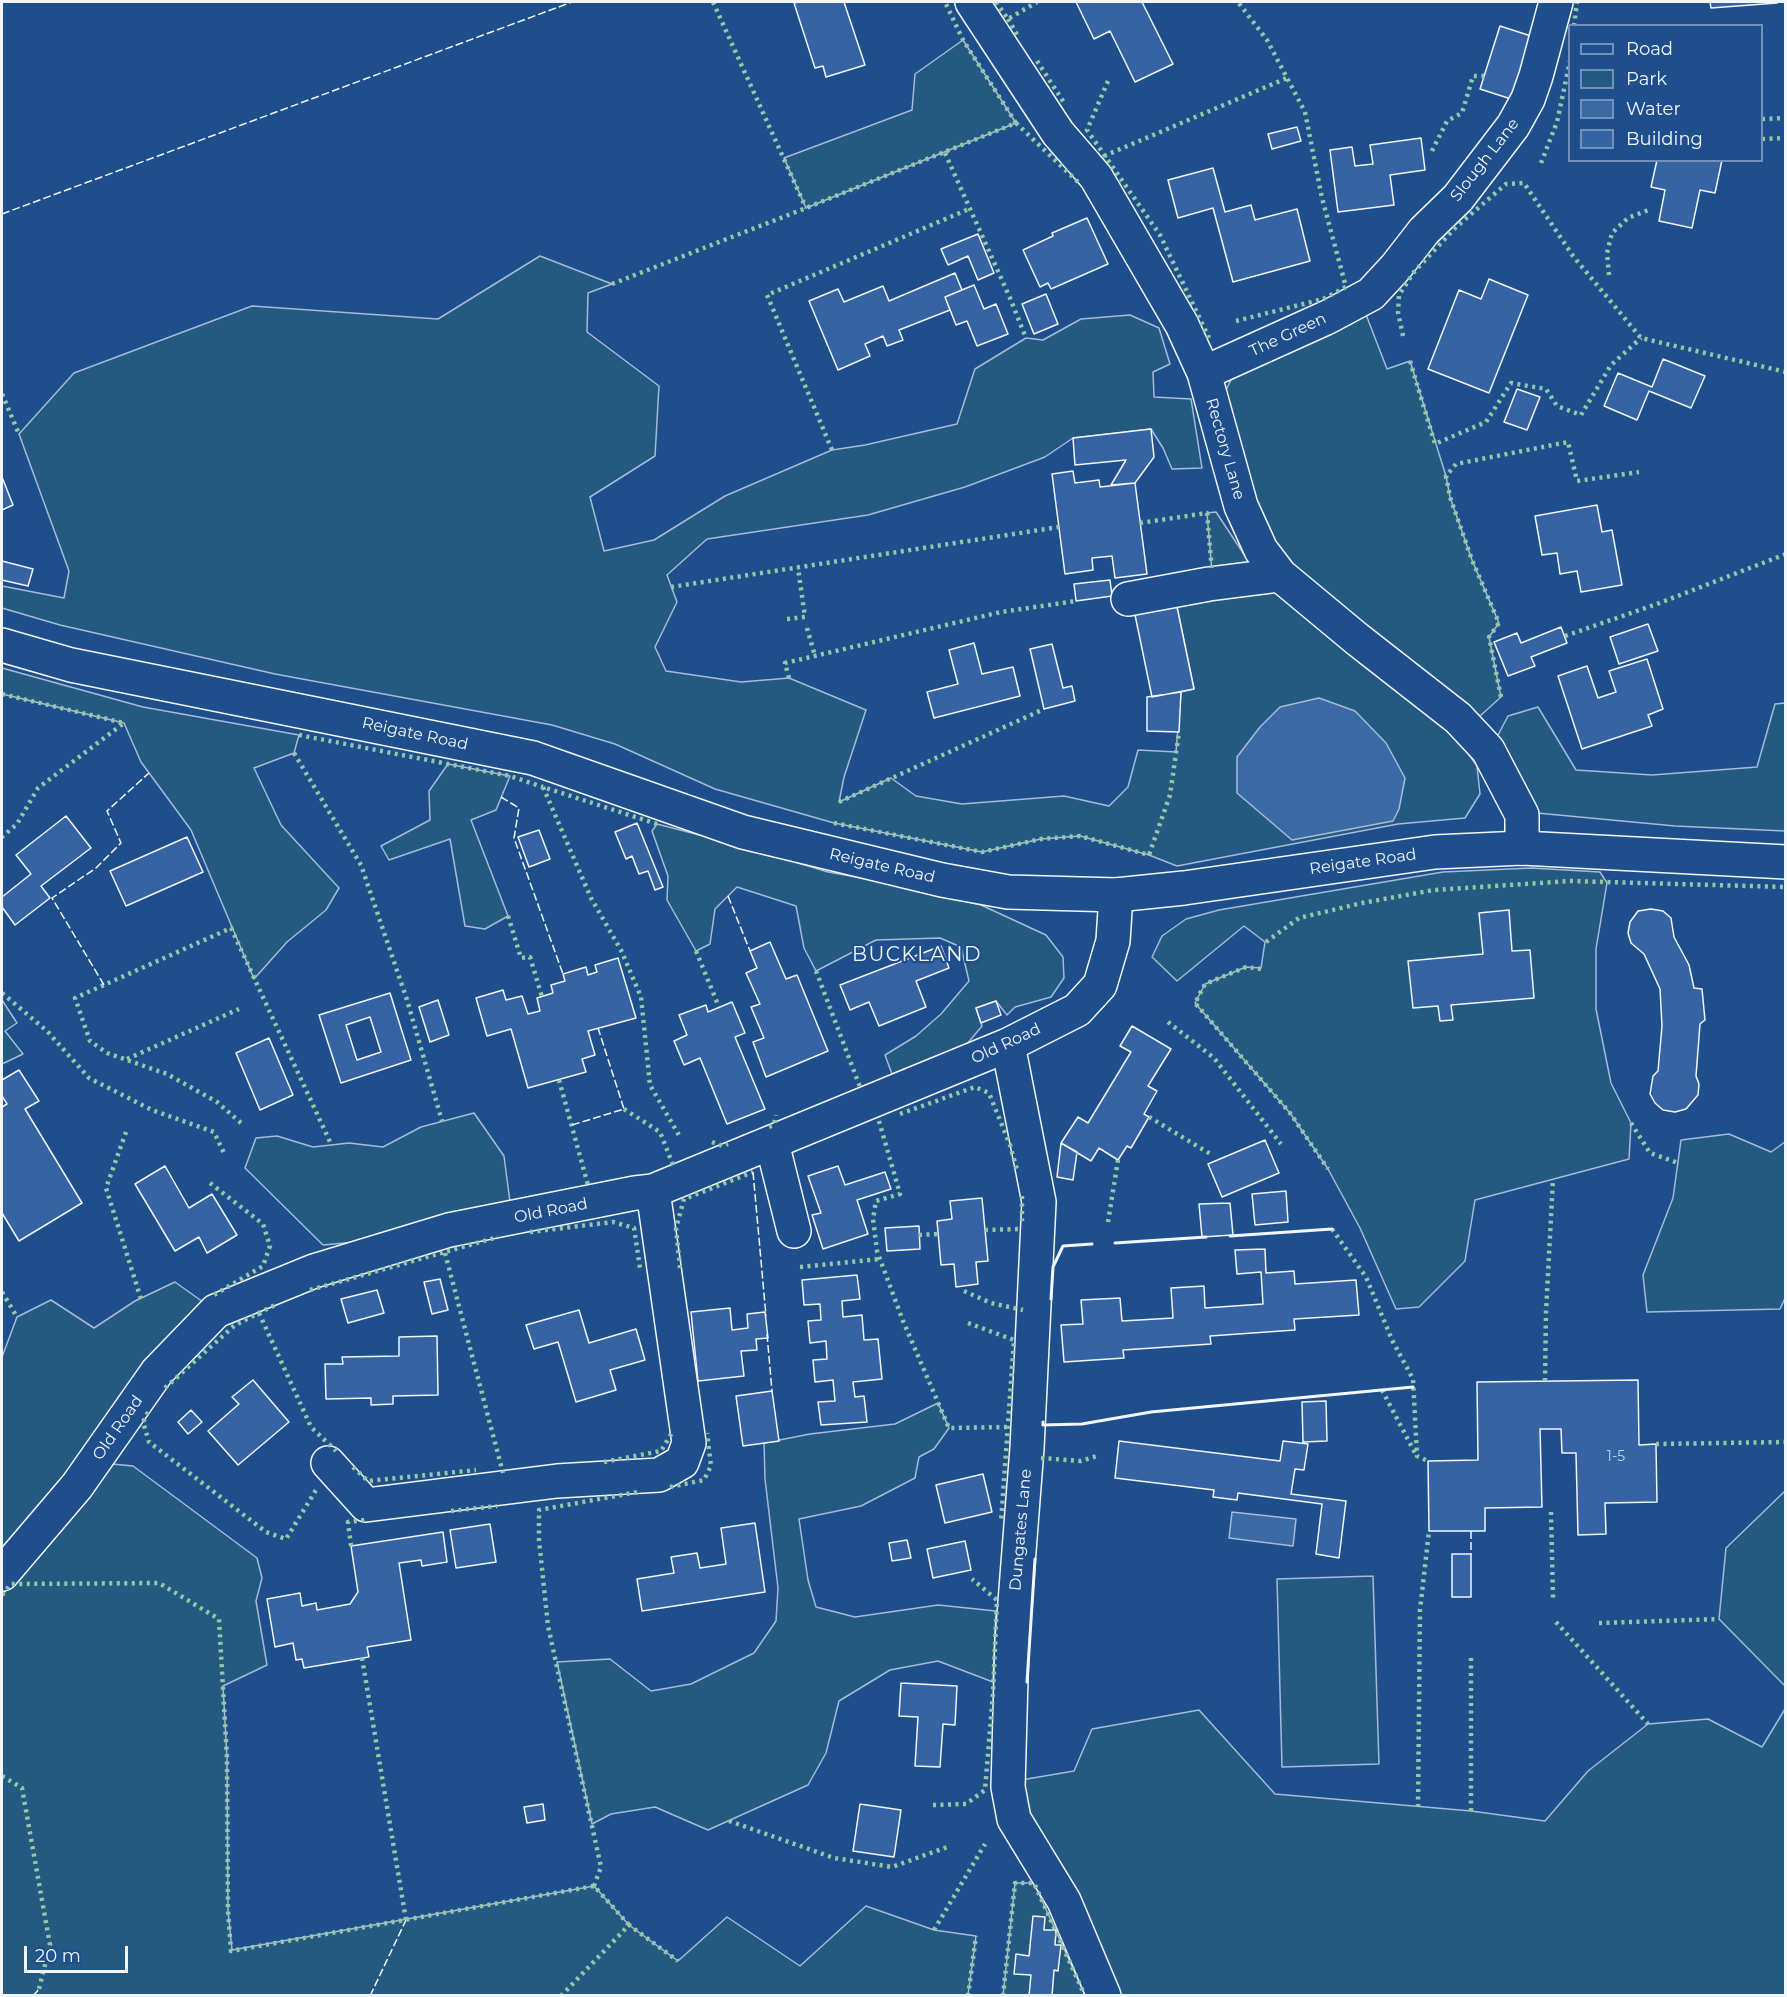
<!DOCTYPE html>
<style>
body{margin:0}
#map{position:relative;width:1787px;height:1997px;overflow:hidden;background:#1f4e8c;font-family:Montserrat,sans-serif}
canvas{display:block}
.frame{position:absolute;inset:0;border:3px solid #f2f6ff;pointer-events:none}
.legend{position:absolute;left:1568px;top:24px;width:195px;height:138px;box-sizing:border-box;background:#1f4e8c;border:2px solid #7391ba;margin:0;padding:8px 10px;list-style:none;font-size:18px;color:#f2f6ff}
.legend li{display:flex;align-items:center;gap:12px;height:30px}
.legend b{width:30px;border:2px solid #7391ba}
.scale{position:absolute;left:24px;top:1946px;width:104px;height:27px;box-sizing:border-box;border:3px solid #f2f6ff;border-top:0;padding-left:8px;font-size:18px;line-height:21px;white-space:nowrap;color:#f2f6ff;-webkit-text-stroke:4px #1f4e8c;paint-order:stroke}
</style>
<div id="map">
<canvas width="1787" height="1997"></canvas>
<div class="frame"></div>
<ul class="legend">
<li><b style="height:8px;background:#1f4e8c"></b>Road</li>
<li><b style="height:16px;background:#245a82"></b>Park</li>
<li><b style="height:16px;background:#3b69a3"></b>Water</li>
<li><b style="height:16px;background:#3563a3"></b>Building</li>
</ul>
<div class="scale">20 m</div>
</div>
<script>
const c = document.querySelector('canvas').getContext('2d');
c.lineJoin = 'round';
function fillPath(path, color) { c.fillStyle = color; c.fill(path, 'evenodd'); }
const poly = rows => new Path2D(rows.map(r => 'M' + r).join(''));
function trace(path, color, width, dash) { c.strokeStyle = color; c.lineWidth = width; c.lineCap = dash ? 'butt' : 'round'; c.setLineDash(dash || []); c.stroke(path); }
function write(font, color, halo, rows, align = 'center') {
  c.font = font + ' Montserrat,sans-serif'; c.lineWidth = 4.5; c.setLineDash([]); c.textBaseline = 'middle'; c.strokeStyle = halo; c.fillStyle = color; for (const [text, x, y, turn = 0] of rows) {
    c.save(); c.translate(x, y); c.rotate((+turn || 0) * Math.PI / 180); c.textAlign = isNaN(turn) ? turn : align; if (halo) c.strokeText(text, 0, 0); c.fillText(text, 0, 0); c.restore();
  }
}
const green = poly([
 [963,40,1016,123,806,208,784,158,912,110,915,74,963,40],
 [540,256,612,284,588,293,587,332,659,386,655,456,590,497,604,551,654,540,725,496,832,450,865,445,957,424,975,369,1026,338,1043,340,1081,319,1130,315,1159,328,1170,364,1153,372,1154,397,1191,399,1202,468,1172,469,1163,448,1151,429,1073,438,1045,457,965,487,868,515,707,539,667,575,677,602,655,647,666,671,741,682,789,678,866,710,844,777,839,802,891,778,916,796,962,804,1064,796,1109,806,1128,787,1138,750,1176,752,1181,692,1194,689,1176,602,1214,596,1207,513,1216,512,1253,568,1456,737,1477,766,1480,794,1465,818,1398,824,1177,866,1149,855,1080,836,1041,839,982,852,834,823,715,789,615,744,552,725,275,674,60,625,2,608,2,586,64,598,69,571,19,434,74,373,252,306,438,319,540,256],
 [1365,312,1387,369,1410,361,1446,476,1450,497,1472,560,1499,623,1489,637,1501,697,1480,716,1299,571,1272,545,1248,499,1222,398,1232,378,1365,312],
 [2,668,143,707,299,735,294,753,254,768,281,825,339,888,326,910,287,942,254,979,191,830,141,762,124,723,2,694,2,668],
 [1785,703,1785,831,1675,826,1537,813,1512,759,1497,737,1508,716,1538,707,1576,770,1652,775,1757,767,1775,704,1785,703],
 [448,764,510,776,496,810,471,820,508,916,485,929,465,926,450,839,389,860,381,846,430,820,429,791,448,764],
 [657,824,742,846,828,872,895,884,981,905,1046,935,1063,957,1064,978,1051,997,1015,1007,1007,1015,996,1001,976,1008,982,1026,967,1044,892,1074,885,1055,916,1036,941,1014,969,981,961,947,940,938,876,940,816,971,804,948,796,906,737,887,715,909,710,944,696,951,667,900,668,876,652,831,657,824],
 [1531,868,1600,872,1607,883,1596,949,1596,1009,1611,1083,1631,1123,1629,1159,1475,1200,1465,1261,1419,1307,1396,1309,1360,1228,1328,1169,1290,1113,1195,1003,1205,984,1246,967,1261,968,1265,942,1244,926,1177,981,1152,957,1162,936,1186,919,1219,910,1443,872,1531,868],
 [2,1000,17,1023,5,1031,23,1054,2,1064,2,1000],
 [474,1113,504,1156,510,1202,367,1241,323,1245,245,1168,256,1138,277,1136,313,1147,349,1143,383,1147,421,1127,474,1113],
 [1729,1134,1771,1152,1785,1142,1786,1296,1780,1309,1647,1312,1643,1275,1673,1198,1681,1140,1729,1134],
 [175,1282,203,1302,69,1473,2,1551,2,1357,17,1317,51,1300,94,1328,135,1301,175,1282],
 [938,1403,949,1428,934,1449,919,1457,915,1478,861,1506,799,1519,808,1580,816,1607,855,1617,938,1605,996,1611,993,1682,938,1661,890,1670,839,1701,826,1753,808,1785,708,1830,655,1807,611,1814,592,1824,557,1662,610,1659,651,1691,691,1684,754,1653,776,1621,778,1588,765,1479,764,1443,810,1434,895,1424,938,1403],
 [112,1464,133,1466,257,1558,262,1578,256,1601,267,1665,223,1686,227,1758,228,1911,232,1950,594,1886,629,1925,678,1961,727,1917,800,1966,866,1906,934,1930,976,1936,968,1995,2,1996,2,1595,76,1510,112,1464],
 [1785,1491,1785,1686,1719,1619,1726,1548,1785,1491],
 [1373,1576,1379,1764,1282,1767,1277,1579,1373,1576],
 [1785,1709,1785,1995,1114,1995,1026,1821,1021,1780,1074,1771,1092,1729,1199,1710,1275,1794,1471,1811,1545,1821,1588,1771,1648,1724,1708,1719,1762,1747,1785,1709],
 [1015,1883,1034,1883,1085,1995,1003,1996,1015,1883]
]);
fillPath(green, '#245a82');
trace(green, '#a8bbd7', 1.5);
const water = poly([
 [1319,698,1355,711,1386,743,1405,778,1399,809,1393,821,1292,840,1237,793,1237,757,1260,727,1280,707,1319,698],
 [1232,1512,1296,1519,1293,1546,1229,1538,1232,1512]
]);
fillPath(water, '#3b69a3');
trace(water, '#a8bbd7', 1.5);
const building = poly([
 [799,2,844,2,865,65,826,77,823,66,815,68,794,3,799,2],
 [1076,2,1142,2,1173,64,1135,82,1110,31,1094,39,1076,2],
 [1710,2,1777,2,1777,3,1711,8,1710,2],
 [1500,26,1531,36,1511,99,1480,89,1500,26],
 [1297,127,1301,141,1272,149,1268,134,1297,127],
 [1421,138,1425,170,1390,175,1394,205,1338,212,1330,150,1352,147,1355,166,1373,164,1370,145,1421,138],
 [1657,160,1722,160,1715,193,1700,190,1692,228,1659,221,1665,190,1651,187,1657,160],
 [1213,168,1225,212,1251,205,1255,220,1297,209,1310,261,1233,282,1213,208,1178,218,1168,180,1213,168],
 [1087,218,1108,264,1051,289,1048,283,1040,287,1023,250,1053,236,1052,233,1087,218],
 [978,234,994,273,978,280,968,256,948,265,941,249,978,234],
 [955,273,962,290,945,297,950,310,899,330,903,340,887,346,883,336,865,344,870,356,838,370,809,301,838,289,844,302,883,286,889,301,955,273],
 [1489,279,1528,295,1489,393,1428,369,1459,290,1481,299,1489,279],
 [974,285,984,309,996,304,1008,334,977,346,967,321,956,325,945,297,974,285],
 [1046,294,1058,324,1034,334,1022,304,1046,294],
 [1663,359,1705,376,1691,408,1649,391,1637,420,1604,406,1618,373,1652,387,1663,359],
 [1517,389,1540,397,1527,430,1504,422,1517,389],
 [1151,429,1154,457,1135,483,1111,485,1126,460,1075,465,1073,438,1151,429],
 [1073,471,1075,483,1099,480,1100,487,1135,483,1147,574,1115,578,1112,556,1092,558,1093,570,1065,574,1052,474,1073,471],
 [2,477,13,505,2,510,2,477],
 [1597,505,1602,532,1612,530,1622,585,1581,592,1577,571,1560,574,1557,553,1542,555,1535,516,1597,505],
 [2,561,33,569,28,586,2,580,2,561],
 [1110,580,1112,596,1076,601,1074,584,1110,580],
 [1176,602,1194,689,1152,697,1134,610,1176,602],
 [1648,624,1658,651,1619,664,1610,637,1648,624],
 [1561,627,1567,643,1531,657,1535,666,1508,676,1494,642,1517,633,1521,643,1561,627],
 [974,643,982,674,1013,667,1020,696,934,718,927,692,958,684,949,650,974,643],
 [1052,644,1063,688,1072,686,1075,701,1044,709,1030,649,1052,644],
 [1647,659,1663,709,1648,715,1652,726,1582,749,1558,676,1587,666,1598,698,1616,692,1609,671,1647,659],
 [1181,692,1179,732,1147,731,1147,697,1181,692],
 [66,816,91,848,41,886,50,898,15,925,2,907,2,897,31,874,16,855,66,816],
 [637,823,663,887,655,890,648,871,639,874,632,856,626,859,615,832,637,823],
 [539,830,550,859,529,867,518,837,539,830],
 [187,837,203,872,126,906,110,871,187,837],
 [1651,909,1663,911,1671,918,1674,937,1689,965,1694,988,1702,989,1705,1020,1700,1024,1696,1076,1699,1084,1698,1095,1686,1109,1675,1112,1663,1110,1655,1103,1650,1094,1653,1076,1658,1071,1662,1026,1660,989,1644,954,1631,943,1628,933,1630,922,1638,911,1651,909],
 [1509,910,1512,951,1530,950,1534,998,1451,1005,1453,1020,1440,1021,1438,1006,1413,1008,1408,961,1483,954,1479,913,1509,910],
 [770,942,786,979,797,975,828,1051,766,1077,753,1042,764,1038,751,1007,760,1004,746,973,757,968,750,951,770,942],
 [941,946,949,968,916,981,926,1007,879,1026,869,1002,850,1010,840,985,941,946],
 [618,958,636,1018,588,1031,595,1055,582,1059,586,1072,528,1088,511,1029,487,1036,476,998,503,990,506,1000,522,996,528,1014,540,1011,537,998,553,993,551,985,565,981,563,974,586,967,588,975,597,972,595,965,618,958],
 [390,993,411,1060,341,1083,319,1015,390,993],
 [370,1017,381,1052,357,1060,346,1025,370,1017],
 [438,1000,449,1035,430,1042,419,1007,438,1000],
 [996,1001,1001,1015,981,1023,976,1008,996,1001],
 [732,1002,745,1033,735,1037,765,1109,727,1124,700,1058,684,1065,674,1041,687,1035,679,1015,706,1005,708,1012,732,1002],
 [1132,1026,1171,1049,1148,1086,1157,1091,1144,1114,1149,1117,1131,1148,1127,1146,1118,1160,1099,1148,1091,1161,1061,1143,1078,1117,1088,1123,1131,1052,1120,1046,1132,1026],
 [269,1038,293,1095,260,1110,236,1053,269,1038],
 [19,1070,39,1101,25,1109,82,1203,19,1241,2,1213,2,1107,7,1104,2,1096,2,1080,19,1070],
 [1265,1140,1279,1173,1222,1197,1208,1164,1265,1140],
 [1061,1143,1077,1152,1073,1180,1057,1177,1061,1143],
 [165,1166,189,1208,212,1194,237,1235,207,1253,199,1237,175,1251,135,1184,165,1166],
 [838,1166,845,1185,885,1172,891,1189,857,1200,868,1234,823,1249,812,1215,821,1213,808,1176,838,1166],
 [1286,1191,1288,1222,1255,1225,1252,1194,1286,1191],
 [982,1198,988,1261,976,1262,978,1284,956,1287,954,1264,941,1265,937,1221,952,1219,950,1201,982,1198],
 [1230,1203,1233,1235,1202,1237,1199,1204,1230,1203],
 [919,1226,920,1249,887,1251,885,1228,919,1226],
 [1265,1249,1266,1273,1294,1271,1295,1284,1356,1280,1359,1315,1294,1319,1295,1330,1210,1336,1211,1344,1123,1350,1124,1358,1064,1362,1061,1325,1083,1324,1081,1300,1120,1298,1122,1321,1173,1318,1171,1288,1204,1286,1205,1308,1263,1304,1261,1272,1237,1274,1235,1250,1265,1249],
 [857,1275,860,1299,842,1301,843,1317,862,1315,864,1340,878,1339,882,1379,853,1382,855,1397,864,1396,867,1422,821,1425,818,1402,835,1401,833,1380,815,1382,813,1360,827,1359,826,1341,810,1343,808,1321,821,1320,820,1304,804,1305,802,1280,857,1275],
 [440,1279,448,1310,432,1314,424,1282,440,1279],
 [377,1290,384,1313,348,1323,341,1299,377,1290],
 [730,1308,732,1330,748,1328,747,1314,765,1312,768,1338,756,1339,757,1350,741,1351,744,1376,698,1381,691,1312,730,1308],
 [579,1310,589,1343,636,1329,645,1360,610,1370,616,1390,576,1402,558,1342,534,1349,526,1325,579,1310],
 [437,1336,438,1395,393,1396,393,1404,371,1405,371,1398,326,1399,325,1364,343,1364,342,1357,399,1356,399,1337,437,1336],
 [253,1380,289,1422,238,1465,208,1431,239,1404,232,1397,253,1380],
 [1638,1380,1639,1445,1656,1444,1657,1502,1605,1503,1606,1534,1578,1535,1576,1453,1562,1453,1561,1429,1540,1429,1542,1507,1485,1508,1485,1531,1429,1531,1428,1461,1478,1460,1477,1382,1638,1380],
 [772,1391,779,1441,743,1446,736,1396,772,1391],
 [1326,1401,1327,1441,1303,1442,1302,1402,1326,1401],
 [191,1410,202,1422,188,1434,178,1422,191,1410],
 [1119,1441,1280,1461,1283,1441,1308,1444,1304,1470,1295,1469,1291,1494,1346,1501,1339,1558,1316,1554,1322,1504,1238,1493,1237,1500,1213,1497,1214,1490,1115,1478,1119,1441],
 [983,1474,992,1512,945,1523,936,1485,983,1474],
 [755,1523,765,1592,642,1611,637,1579,674,1573,671,1557,697,1553,700,1568,726,1564,721,1528,755,1523],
 [490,1524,496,1562,456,1568,450,1530,490,1524],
 [443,1532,447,1562,422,1566,421,1560,399,1563,411,1640,367,1647,369,1657,304,1668,302,1659,296,1660,293,1643,275,1647,267,1599,300,1593,302,1606,316,1603,317,1610,350,1604,358,1592,351,1546,443,1532],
 [907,1540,911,1558,892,1561,889,1543,907,1540],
 [965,1541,971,1570,933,1578,927,1549,965,1541],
 [1452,1554,1471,1554,1471,1597,1452,1597,1452,1554],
 [901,1683,957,1686,955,1725,943,1724,940,1767,915,1766,918,1717,899,1716,901,1683],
 [543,1804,545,1820,527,1823,524,1807,543,1804],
 [860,1804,901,1810,894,1857,853,1851,860,1804],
 [1033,1916,1045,1917,1044,1930,1056,1930,1055,1945,1061,1945,1058,1971,1054,1970,1052,1996,1029,1996,1031,1975,1014,1974,1016,1954,1029,1956,1033,1916]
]);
fillPath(building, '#3563a3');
trace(building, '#f2f6ff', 1.5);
const minor = poly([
 [972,2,1058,133,1096,177,1182,325,1204,373,1241,506,1261,550,1280,575,1357,639,1458,718,1488,750,1522,815,1522,848],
 [1204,373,1328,317,1371,294,1396,267,1424,231,1458,198,1513,126,1528,99,1536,76,1556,2],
 [1128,599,1209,584,1280,575],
 [1008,1045,1039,1202,1027,1448,1012,1641,1008,1787,1014,1819,1064,1901,1104,1996],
 [772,1143,794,1231],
 [328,1463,366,1505,557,1481,659,1475,682,1462,689,1443,653,1191],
 [2,1574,77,1486,157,1372,216,1311,314,1271,449,1230,635,1193,653,1191,1008,1045,1077,1010,1100,985,1113,941,1116,895]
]);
const major = poly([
 [2,645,71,665,533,758,743,832,942,880,1008,892,1116,895,1184,888,1435,852,1522,848,1786,862]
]);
trace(minor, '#f2f6ff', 36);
trace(major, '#f2f6ff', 36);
trace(minor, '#1f4e8c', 33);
trace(major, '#1f4e8c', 33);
trace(poly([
 [713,2,806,208],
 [996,2,1008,19,1037,2],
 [1008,19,1019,38],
 [1574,26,1577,2],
 [1037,61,1065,104],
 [1108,81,1087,130,1160,235,1209,338],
 [1762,119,1786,118],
 [1016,123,1079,183],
 [1762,139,1786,138],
 [1432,151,1447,121,1462,113,1473,76,1484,76],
 [945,153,1010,298,1026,338],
 [1104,156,1287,78],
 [1541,163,1557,122,1570,61],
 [1609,275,1607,253,1612,233,1628,218,1651,209],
 [612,284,806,208,1016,123,963,40,945,2],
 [1236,321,1323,299,1346,287,1322,198,1305,112,1267,40,1238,2],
 [1403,336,1398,312,1399,295,1414,272,1455,228,1506,184,1524,183,1573,256,1641,338,1786,372],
 [1410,361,1435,444,1486,422,1511,383,1546,389,1557,406,1581,415,1611,365,1641,338],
 [2,394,19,434],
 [832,450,767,295,969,209],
 [1140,523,1207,513,1212,572],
 [671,587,1059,527],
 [787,619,805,617,798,568],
 [807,628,815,656],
 [1565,636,1657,604,1786,554],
 [789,678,785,663,1001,612,1076,601],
 [2,694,124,723,38,788,17,824,2,837],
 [1501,697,1489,637,1499,623,1472,560,1450,497,1446,476,1456,464,1568,442,1577,481,1639,472],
 [299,735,510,776,543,787],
 [294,753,361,865,407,1000,442,1121],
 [839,802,1044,709],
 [834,823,982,852,1041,839,1080,836,1149,855,1170,795,1179,732],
 [657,824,543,787,591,898,621,950,641,997,650,1085,680,1137],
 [508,916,521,958,530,957,542,997],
 [1266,942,1299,918,1362,903,1434,890,1569,881,1786,887],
 [696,951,719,1007],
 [1261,969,1246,967,1205,984,1195,1003,1290,1113,1328,1169],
 [816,971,860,1087],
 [2,993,47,1031,89,1078,152,1110,214,1132,224,1153],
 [1168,1022,1214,1058,1281,1144],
 [127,1059,239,1009],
 [559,1080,588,1185],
 [624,1109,660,1132,673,1165],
 [900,1114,975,1087,989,1093,1010,1145,1017,1170],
 [1149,1117,1212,1155],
 [879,1121,900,1194,876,1201,873,1219,877,1251,903,1321,949,1428,1008,1427],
 [241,1123,217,1102,167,1074,107,1053,90,1041,75,998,231,928,331,1144],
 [1631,1123,1650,1153,1678,1163],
 [769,1127,774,1125,776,1115],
 [126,1132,106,1188,141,1299],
 [712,1142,723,1146,728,1144],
 [210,1183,263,1224,270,1246,263,1266,214,1295],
 [1022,1196,1022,1221],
 [1108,1222,1118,1160],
 [1332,1229,1366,1277,1392,1340,1413,1379,1417,1456,1428,1461],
 [985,1230,1022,1229],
 [530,1232,613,1222,634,1228,640,1268],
 [919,1235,938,1234],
 [445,1253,503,1473],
 [800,1267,880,1259],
 [680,1268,676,1228,684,1199,753,1172],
 [310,1290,498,1237],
 [964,1291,991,1303,1023,1310],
 [2,1292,17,1317],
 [259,1313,311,1427,336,1451],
 [968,1323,1014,1340,1001,1522],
 [1545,1381,1546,1312,1553,1179],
 [165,1388,235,1325,277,1304],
 [1382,1390,1415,1453],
 [148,1412,143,1422,149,1442,266,1532,286,1539,316,1490],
 [1656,1444,1786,1442],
 [1041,1458,1081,1461,1100,1455],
 [604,1462,661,1451,673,1431],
 [353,1467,368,1481,476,1470],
 [670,1487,704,1480,711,1466,707,1433],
 [451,1511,497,1506],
 [1551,1512,1553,1599],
 [351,1546,348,1522,365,1520],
 [2,1595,11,1584,159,1583,219,1619,227,1758,228,1911,231,1951,594,1886,629,1925],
 [1556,1622,1648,1724],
 [1599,1623,1719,1619],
 [362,1658,406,1920],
 [2,1776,22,1788,50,1945,39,1989],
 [933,1805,966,1804,985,1790,993,1693,997,1600,972,1579],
 [1418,1807,1420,1610,1429,1531],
 [1471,1811,1471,1657],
 [729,1821,834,1858,892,1867,950,1846],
 [594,1886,601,1867,548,1626,539,1540,539,1510,638,1492],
 [934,1930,985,1844],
 [561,1996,629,1925,678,1961],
 [968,1996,976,1936],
 [1003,1996,1015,1883,1034,1883,1085,1996]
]), '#97c8a6', 4.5, [3, 4.5]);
trace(poly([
 [2,214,572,2],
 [501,797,519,808,514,838,563,974],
 [728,896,750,951],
 [104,985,52,898,96,868,121,843,107,811,149,773],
 [572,1125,624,1109,598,1028],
 [753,1172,766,1316],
 [767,1334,772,1391],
 [1471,1531,1471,1554],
 [33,1996,39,1989],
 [370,1996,406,1920]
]), '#f2f6ff', 1.5, [8, 3]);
trace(poly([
 [1230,1236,1332,1229],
 [1115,1243,1206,1237],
 [1051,1299,1053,1267,1063,1246,1092,1244],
 [1043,1422,1043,1425,1082,1424,1151,1412,1413,1387],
 [1027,1682,1035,1559]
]), '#f2f6ff', 3);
write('14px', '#c3d1e8', null, [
 ["1-5",1616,1457]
]);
write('16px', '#f2f6ff', '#1f4e8c', [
 ["Slough Lane",1485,160,-52],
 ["The Green",1288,335,-25],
 ["Rectory Lane",1225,449,74],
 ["Reigate Road",415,734,12],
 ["Reigate Road",1363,862,-8],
 ["Reigate Road",882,866,13],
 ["Old Road",1006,1044,-25],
 ["Old Road",551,1211,-11],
 ["Old Road",118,1428,-55],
 ["Dungates Lane",1021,1530,-85]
]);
c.letterSpacing = '1.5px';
write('20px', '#f2f6ff', '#1f4e8c', [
 ["BUCKLAND",917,955]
]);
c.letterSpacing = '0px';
</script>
